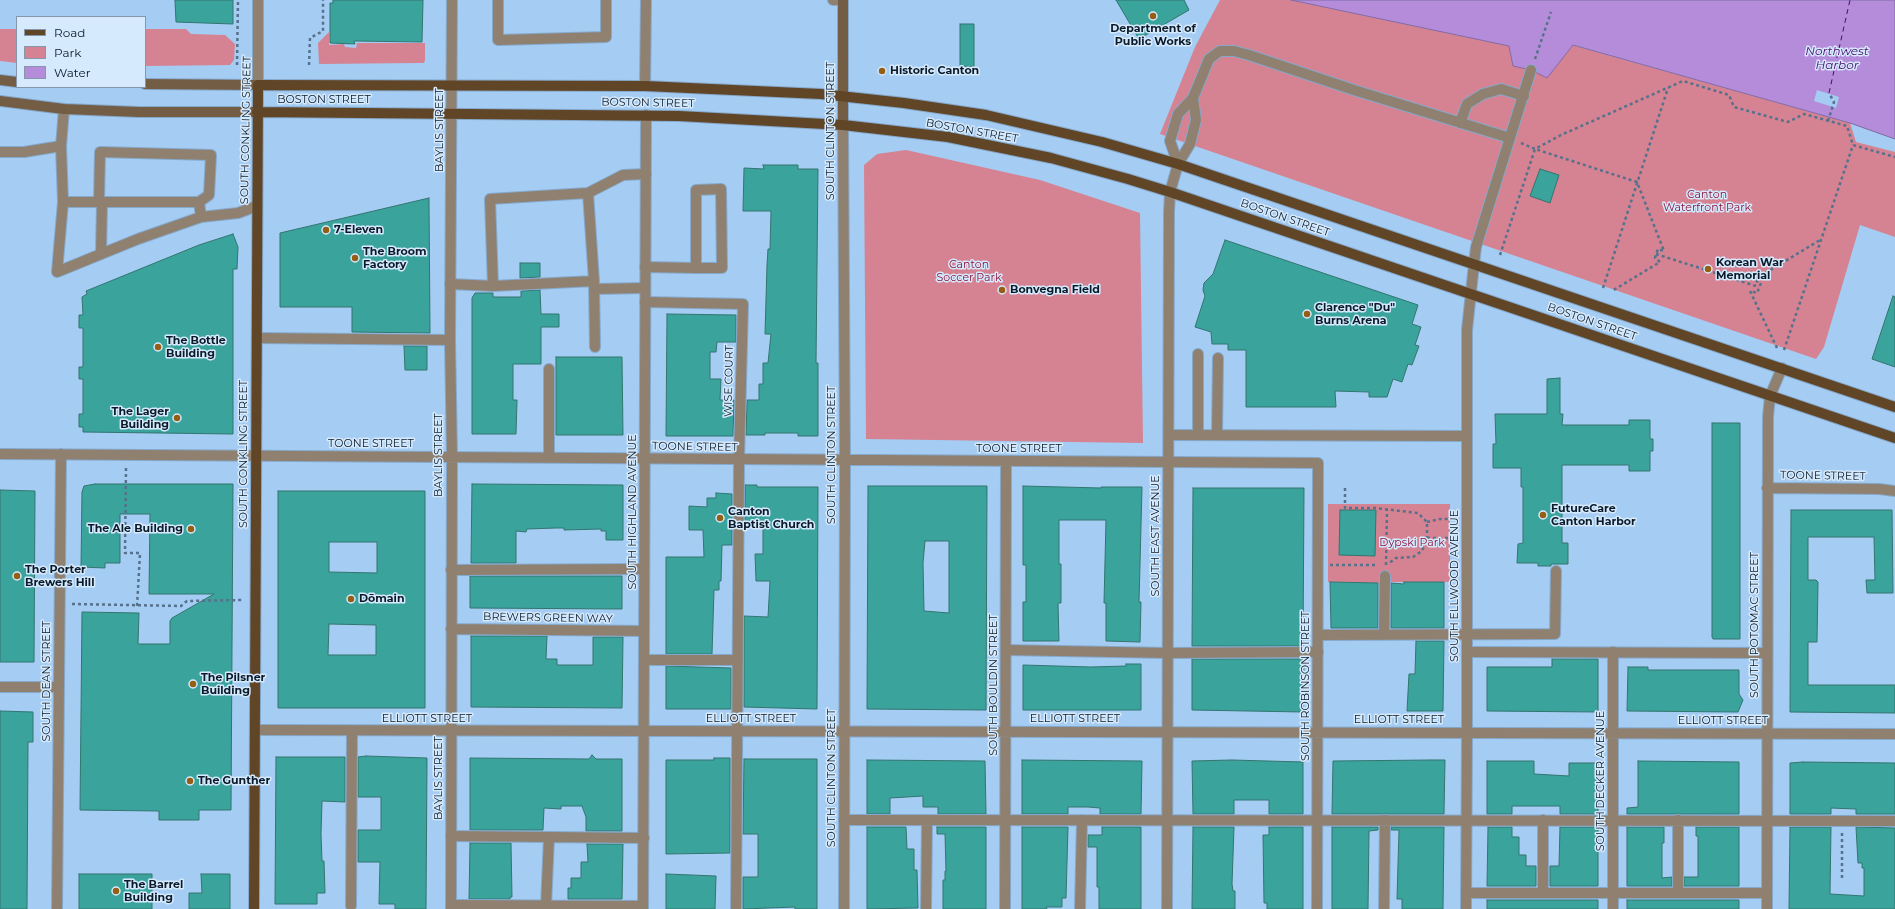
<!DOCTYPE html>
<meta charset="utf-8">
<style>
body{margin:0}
#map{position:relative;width:1895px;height:909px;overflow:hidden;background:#a5ccf2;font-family:Montserrat,sans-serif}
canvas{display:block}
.legend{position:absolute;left:16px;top:16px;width:130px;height:72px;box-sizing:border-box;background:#d6eafe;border:1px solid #8597a8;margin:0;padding:5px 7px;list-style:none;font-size:12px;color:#0b1a28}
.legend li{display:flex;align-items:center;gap:8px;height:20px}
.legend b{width:20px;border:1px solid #8597a8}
</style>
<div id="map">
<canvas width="1895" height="909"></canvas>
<ul class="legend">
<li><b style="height:5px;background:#604527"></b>Road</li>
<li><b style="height:11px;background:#d58392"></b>Park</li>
<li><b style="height:11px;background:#b58cda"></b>Water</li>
</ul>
</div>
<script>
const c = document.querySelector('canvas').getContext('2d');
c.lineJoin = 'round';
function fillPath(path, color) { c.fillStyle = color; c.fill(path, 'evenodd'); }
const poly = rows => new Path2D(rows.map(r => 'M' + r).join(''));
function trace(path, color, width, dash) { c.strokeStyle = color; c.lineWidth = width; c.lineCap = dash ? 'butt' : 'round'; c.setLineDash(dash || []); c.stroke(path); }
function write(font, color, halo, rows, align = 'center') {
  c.font = font + ' Montserrat,sans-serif'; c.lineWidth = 3; c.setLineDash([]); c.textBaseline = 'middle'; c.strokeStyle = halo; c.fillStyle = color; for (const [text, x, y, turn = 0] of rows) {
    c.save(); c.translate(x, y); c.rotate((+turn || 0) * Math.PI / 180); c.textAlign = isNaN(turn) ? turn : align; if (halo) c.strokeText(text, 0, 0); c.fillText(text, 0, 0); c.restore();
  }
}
fillPath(poly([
 [1220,0,1291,0,1509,46,1572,45,1850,123,1856,142,1895,152,1895,237,1860,225,1824,347,1816,359,1160,134,1195,47],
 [0,29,17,29,17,63,0,61],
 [145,29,186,29,191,34,225,35,235,44,234,60,230,65,145,66],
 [329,32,329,45,344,44,345,47,356,48,357,43,425,43,425,60,424,63,418,63,319,64,318,43],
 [906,150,1040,180,1140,213,1143,443,866,439,864,165,877,154],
 [1328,504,1450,504,1450,582,1390,582,1390,573,1380,573,1379,583,1328,582]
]), '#d58392');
const water = poly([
 [1291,0,1895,0,1895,139,1850,123,1573,45,1547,78,1531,70,1513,66,1509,46,1291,0]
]);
fillPath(water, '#b58cda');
trace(water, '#826aa5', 1);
fillPath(poly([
 [1817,90,1839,97,1836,108,1814,101]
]), '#a5ccf2');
trace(poly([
 [1829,93,1850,0]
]), '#470a6a', 1, [5, 4]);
const building = poly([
 [175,0,233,0,233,24,176,22,175,0],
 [333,0,423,0,422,42,354,41,355,44,330,43,330,3,333,3,333,0],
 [1116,0,1184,0,1189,10,1139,39,1116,0],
 [960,24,974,24,974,67,960,66,960,24],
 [763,165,798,165,798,169,818,169,816,363,818,363,818,436,798,436,798,433,765,433,765,435,746,435,747,400,759,400,759,384,763,384,763,363,768,363,771,334,765,334,767,265,768,249,770,249,771,211,743,211,744,168,764,169,763,165],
 [1540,169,1559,175,1550,203,1530,196,1540,169],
 [429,198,430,333,352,332,352,307,280,307,280,233,429,198],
 [233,234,238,247,237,269,233,269,233,434,83,432,83,427,79,427,79,414,83,414,83,379,79,379,79,367,83,367,83,328,79,328,79,315,83,315,82,297,87,294,86,291,199,245,233,234],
 [1225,240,1418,305,1412,324,1421,327,1415,345,1419,346,1412,365,1408,364,1402,382,1393,379,1387,397,1369,397,1369,392,1335,391,1336,407,1246,407,1246,350,1228,350,1228,344,1212,344,1211,332,1195,327,1205,296,1203,290,1204,283,1213,274,1225,240],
 [520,263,540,263,540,277,520,278,520,263],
 [540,290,541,314,559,314,559,327,541,327,541,364,513,364,513,400,517,400,516,434,472,434,472,298,475,293,493,293,493,297,521,297,521,291,540,290],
 [1893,296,1895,297,1895,367,1872,359,1893,296],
 [667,314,736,315,736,342,717,342,716,352,710,352,710,379,721,379,720,400,734,400,733,436,666,436,667,314],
 [404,346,427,346,427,370,405,370,404,346],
 [556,357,622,357,623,435,556,435,556,357],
 [1560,378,1560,414,1563,414,1562,425,1629,425,1629,420,1650,420,1650,439,1653,439,1653,451,1650,451,1650,471,1629,471,1629,465,1562,465,1562,543,1568,543,1568,564,1551,564,1551,566,1538,566,1538,563,1517,563,1518,544,1523,543,1523,487,1521,487,1521,468,1493,468,1493,444,1496,444,1495,414,1547,414,1547,379,1560,378],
 [1712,423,1740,423,1740,639,1713,639,1712,637,1712,423],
 [95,484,233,484,231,810,199,810,199,820,159,820,159,811,80,810,82,612,139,613,138,644,170,644,170,621,172,618,214,594,149,594,150,514,120,514,120,563,105,563,105,568,81,567,82,492,84,486,95,484],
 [472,484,623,485,623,540,606,540,606,531,601,531,601,529,564,530,564,528,556,528,527,529,526,532,516,531,516,563,471,563,472,484],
 [745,485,757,485,757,487,818,487,817,709,744,707,744,616,768,617,770,581,756,581,755,554,763,554,763,526,745,527,745,485],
 [868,486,987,486,986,710,867,709,868,486],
 [925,541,949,541,949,613,924,611,923,563,925,541],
 [1023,486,1101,488,1101,487,1142,487,1139,602,1141,602,1140,642,1106,641,1106,603,1104,603,1106,520,1059,520,1059,564,1061,564,1061,603,1058,603,1059,641,1023,641,1023,602,1026,602,1026,565,1023,565,1023,486],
 [1193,488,1304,488,1303,646,1192,646,1193,488],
 [0,490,35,491,34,662,0,662,0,490],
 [278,491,425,491,425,708,278,708,278,491],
 [329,542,377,542,377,573,329,572,329,542],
 [329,624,376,625,376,655,328,655,329,624],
 [716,493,732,494,732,545,722,545,721,581,719,581,719,590,714,590,712,654,666,654,666,557,704,557,703,530,689,530,689,506,707,507,707,498,716,498,716,493],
 [1340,510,1376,510,1375,556,1339,555,1340,510],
 [1791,510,1892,510,1893,593,1867,593,1866,580,1875,580,1874,537,1808,537,1808,580,1816,580,1818,582,1817,642,1808,642,1808,685,1895,685,1895,713,1790,712,1791,510],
 [470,576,622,576,622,609,470,608,470,576],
 [1330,582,1378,583,1378,628,1331,628,1330,582],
 [1404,582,1444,582,1444,628,1391,628,1391,583,1404,584,1404,582],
 [471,636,547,636,546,659,557,659,557,665,593,665,593,637,623,637,622,708,471,707,471,636],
 [1416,641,1444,641,1443,711,1407,711,1409,674,1415,674,1416,641],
 [1192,659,1304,659,1303,712,1192,710,1192,659],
 [1552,659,1598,659,1598,712,1487,711,1487,667,1552,667,1552,659],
 [1126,664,1141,664,1141,710,1023,710,1023,665,1091,667,1126,666,1126,664],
 [666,666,731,668,731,709,666,709,666,666],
 [1628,667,1648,667,1648,670,1739,670,1739,694,1743,700,1738,712,1627,711,1628,667],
 [0,711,33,712,33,742,28,742,27,909,0,909,0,711],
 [592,755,596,759,622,759,622,831,586,831,586,817,582,806,561,806,561,809,544,808,543,830,470,830,470,758,589,759,592,755],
 [366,756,427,758,426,909,395,909,395,904,379,904,380,862,358,862,358,830,381,830,381,797,358,797,358,757,366,756],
 [276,757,345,757,345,802,322,801,321,834,322,861,324,861,325,893,317,893,317,904,275,904,276,757],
 [714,758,730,758,730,853,666,854,666,760,714,760,714,758],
 [744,759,817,759,817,909,795,909,795,907,743,909,743,877,758,877,758,834,743,834,744,759],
 [867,760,985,761,986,814,938,814,938,807,923,807,923,796,890,798,890,814,867,814,867,760],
 [1022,760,1142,761,1141,814,1100,814,1100,808,1088,807,1068,807,1068,814,1022,814,1022,760],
 [1232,760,1303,762,1303,814,1269,814,1269,800,1234,800,1234,814,1193,814,1192,761,1232,760],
 [1432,760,1445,760,1444,814,1332,814,1333,761,1432,760],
 [1487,761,1534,761,1534,774,1569,776,1569,763,1598,763,1598,814,1560,814,1560,806,1512,806,1512,814,1487,814,1487,761],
 [1638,761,1739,762,1739,814,1627,814,1627,808,1638,807,1638,761],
 [1803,762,1895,763,1895,814,1856,814,1856,809,1831,808,1831,814,1790,814,1790,763,1803,762],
 [867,827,906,827,907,849,914,849,914,870,917,870,918,908,867,909,867,827],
 [937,827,986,827,986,909,943,909,943,880,945,880,945,871,946,871,945,834,937,834,937,827],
 [1022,827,1068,827,1066,898,1062,898,1062,907,1046,907,1047,909,1022,909,1022,827],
 [1102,827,1141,827,1141,909,1099,909,1099,887,1097,887,1097,847,1088,847,1088,835,1102,835,1102,827],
 [1193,827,1234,827,1232,884,1233,891,1235,891,1235,909,1192,909,1193,827],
 [1269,827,1303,827,1303,909,1267,909,1267,903,1264,903,1263,835,1269,835,1269,827],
 [1332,827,1378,827,1378,830,1369,831,1368,909,1332,909,1332,827],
 [1391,827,1444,827,1443,909,1402,909,1402,899,1397,899,1399,830,1391,830,1391,827],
 [1488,827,1512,827,1512,837,1519,837,1519,855,1526,855,1526,866,1536,866,1536,886,1487,886,1488,827],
 [1560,827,1598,827,1598,886,1550,886,1550,866,1559,866,1560,827],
 [1627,827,1664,827,1664,843,1662,843,1662,878,1672,877,1672,886,1627,886,1627,827],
 [1696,827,1739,827,1739,886,1684,886,1684,877,1698,877,1698,836,1696,836,1696,827],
 [1790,827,1831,827,1830,894,1864,896,1864,868,1862,868,1862,863,1858,863,1856,827,1895,828,1895,909,1789,909,1790,827],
 [470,843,511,843,512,897,510,897,510,899,469,899,470,843],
 [587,844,623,844,622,899,568,899,568,888,571,888,571,878,581,878,581,862,588,862,587,844],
 [79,874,152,874,152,909,79,909,79,874],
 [201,874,230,874,230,909,189,909,189,893,202,893,201,874],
 [666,874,716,876,715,909,666,909,666,874],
 [1487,900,1598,900,1598,909,1487,909,1487,900],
 [1627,900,1739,900,1739,909,1627,909,1627,900]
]);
fillPath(building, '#3aa39b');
trace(building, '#327570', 1);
const service = poly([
 [498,0,498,40,606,37,606,0],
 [833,0,843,0],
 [1460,123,1467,104,1483,94,1501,89,1524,96],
 [61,146,64,109],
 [0,152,24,152,61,146,63,202,199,202],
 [1178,164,1170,141,1178,114,1193,98,1209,59,1220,51,1234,51,1249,55,1354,90,1510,138],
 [1178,164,1190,144,1196,120,1193,98],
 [588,193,623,175,646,174],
 [63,202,57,272,138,239,201,217,238,213,257,206],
 [99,202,100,152,211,155,209,195,199,202,201,217],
 [101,254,102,202],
 [1474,264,1476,247,1531,70],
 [645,267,696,268,696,190,721,189,722,268,696,268],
 [594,281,595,347],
 [450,284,493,286,594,281,588,193,490,199,493,286],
 [594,289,645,288],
 [645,302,743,304,739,459,736,909],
 [257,338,450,340],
 [1169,435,1466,436],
 [1198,435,1198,354],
 [1217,435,1218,358],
 [549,457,549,369],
 [451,570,644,569],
 [1318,635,1555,634,1556,571],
 [1384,635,1385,576],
 [1006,650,1168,653,1318,652],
 [1467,652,1767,653],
 [644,660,738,660],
 [844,820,1895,821],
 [451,836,644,838],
 [1466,893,1767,893],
 [1543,893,1543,820],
 [1678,893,1678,820],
 [451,905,643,906],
 [351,906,352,731],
 [546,906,549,837],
 [926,909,927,820],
 [1080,909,1082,820],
 [1384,909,1385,820]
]);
const minor = poly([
 [258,85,258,0],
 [645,86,646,0],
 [843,125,845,460,844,909],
 [0,454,1318,463,1317,909],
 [1767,488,1879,489,1895,491],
 [451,629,644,631],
 [0,687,59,687],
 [255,730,1895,734],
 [57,909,61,454],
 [451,909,452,457,450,340,452,0],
 [1005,909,1006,461],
 [1613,909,1613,652],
 [1767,909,1768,417,1770,396,1782,368]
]);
const tertiary = poly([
 [643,909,646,115],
 [1167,909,1169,212,1170,192,1178,164],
 [1466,909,1467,732,1467,330,1474,264]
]);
const secondary = poly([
 [0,80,17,82],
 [145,84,258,85],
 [0,101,64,109,139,112,257,112],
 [843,125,843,0]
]);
const primary = poly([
 [257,112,679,116,843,125,948,137,1051,158,1128,179,1170,192,1895,438],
 [254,909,258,85,645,86,821,94,904,103,986,115,1102,142,1178,164,1895,407]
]);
trace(service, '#86a8ca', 12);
trace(minor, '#86a8ca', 12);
trace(tertiary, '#86a8ca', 12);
trace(secondary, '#86a8ca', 12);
trace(primary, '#86a8ca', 12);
trace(poly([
 [1535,59,1551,12],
 [237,65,238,0],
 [309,65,310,38,323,31,323,0],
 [1828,121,1834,102,1829,93],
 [1521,143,1535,149,1561,135,1683,81,1729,95,1734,107,1788,122,1804,114,1847,126,1853,145,1895,157],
 [1656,254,1759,287],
 [1500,255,1535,149,1637,182,1664,251,1658,249,1655,258,1660,262,1612,291],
 [1603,288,1668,88],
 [1777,348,1750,291,1757,293,1761,283,1754,280,1820,240],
 [1784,350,1853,145],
 [126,468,125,553,140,553,137,607],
 [1345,488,1345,508,1375,508,1418,513,1427,522,1427,538,1422,551,1413,557,1396,558,1388,564],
 [1427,522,1440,519,1452,519],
 [1427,538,1452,538],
 [1330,565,1377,565],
 [1386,565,1387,510],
 [72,604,181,606,187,601,243,600],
 [1842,878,1842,833]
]), '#56718b', 2.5, [3, 3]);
trace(service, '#8f806f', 10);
trace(minor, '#8f806f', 10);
trace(tertiary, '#8f806f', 10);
trace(secondary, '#745d45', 10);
trace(primary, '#604527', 10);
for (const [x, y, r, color] of [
 [1153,16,4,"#945e15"],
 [882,71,4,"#945e15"],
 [326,230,4,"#945e15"],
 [355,258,4,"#945e15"],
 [1708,269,4,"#945e15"],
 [1002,290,4,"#945e15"],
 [1307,314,4,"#945e15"],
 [158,347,4,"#945e15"],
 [177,418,4,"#945e15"],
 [1543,515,4,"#945e15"],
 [720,518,4,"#945e15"],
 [191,529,4,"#945e15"],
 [17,576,4,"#945e15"],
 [351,599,4,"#945e15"],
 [193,684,4,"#945e15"],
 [190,781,4,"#945e15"],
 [116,891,4,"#945e15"]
]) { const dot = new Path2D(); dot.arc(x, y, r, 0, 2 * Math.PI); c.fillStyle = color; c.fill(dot); trace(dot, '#d6eafe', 1.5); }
write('bold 11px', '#0b1a28', '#d6eafe', [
 ["Department of",1153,29,"center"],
 ["Public Works",1153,42,"center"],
 ["Historic Canton",890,71],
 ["7-Eleven",334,230],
 ["The Broom",363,252],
 ["Factory",363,265],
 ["Korean War",1716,263],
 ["Memorial",1716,276],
 ["Bonvegna Field",1010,290],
 ["Clarence \"Du\"",1315,308],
 ["Burns Arena",1315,321],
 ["The Bottle",166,341],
 ["Building",166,354],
 ["The Lager",169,412,"right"],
 ["Building",169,425,"right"],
 ["FutureCare",1551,509],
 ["Canton Harbor",1551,522],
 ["Canton",728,512],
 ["Baptist Church",728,525],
 ["The Ale Building",183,529,"right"],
 ["The Porter",25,570],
 ["Brewers Hill",25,583],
 ["Dōmain",359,599],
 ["The Pilsner",201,678],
 ["Building",201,691],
 ["The Gunther",198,781],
 ["The Barrel",124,885],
 ["Building",124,898]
], 'left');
write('11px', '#0b1a28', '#d6eafe', [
 ["BOSTON STREET",324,100],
 ["BOSTON STREET",648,103,1],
 ["SOUTH CONKLING STREET",246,130,-89],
 ["BAYLIS STREET",440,130,-90],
 ["SOUTH CLINTON STREET",831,131,-90],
 ["BOSTON STREET",972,131,10],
 ["BOSTON STREET",1285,218,19],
 ["BOSTON STREET",1592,322,19],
 ["WISE COURT",729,381,-89],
 ["TOONE STREET",371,444],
 ["TOONE STREET",695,447,1],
 ["TOONE STREET",1019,449],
 ["SOUTH CONKLING STREET",244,454,-90],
 ["BAYLIS STREET",439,455,-90],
 ["SOUTH CLINTON STREET",832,455,-90],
 ["TOONE STREET",1823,476,1],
 ["SOUTH HIGHLAND AVENUE",633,512,-90],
 ["SOUTH EAST AVENUE",1156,536,-90],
 ["SOUTH ELLWOOD AVENUE",1455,586,-90],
 ["BREWERS GREEN WAY",548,618,1],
 ["SOUTH POTOMAC STREET",1755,625,-90],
 ["SOUTH DEAN STREET",47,681,-90],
 ["SOUTH BOULDIN STREET",994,685,-90],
 ["SOUTH ROBINSON STREET",1306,686,-90],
 ["ELLIOTT STREET",427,719],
 ["ELLIOTT STREET",751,719],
 ["ELLIOTT STREET",1075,719],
 ["ELLIOTT STREET",1399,720],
 ["ELLIOTT STREET",1723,721],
 ["BAYLIS STREET",439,778,-90],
 ["SOUTH CLINTON STREET",832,778,-90],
 ["SOUTH DECKER AVENUE",1601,781,-90]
]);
write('11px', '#88153b', '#d6eafe', [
 ["Canton",1707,195],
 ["Waterfront Park",1707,208],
 ["Canton",969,265],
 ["Soccer Park",969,278],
 ["Dypski Park",1412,543]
]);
write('italic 12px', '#470a6a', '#d6eafe', [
 ["Northwest",1837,51],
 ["Harbor",1837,65]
]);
</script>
